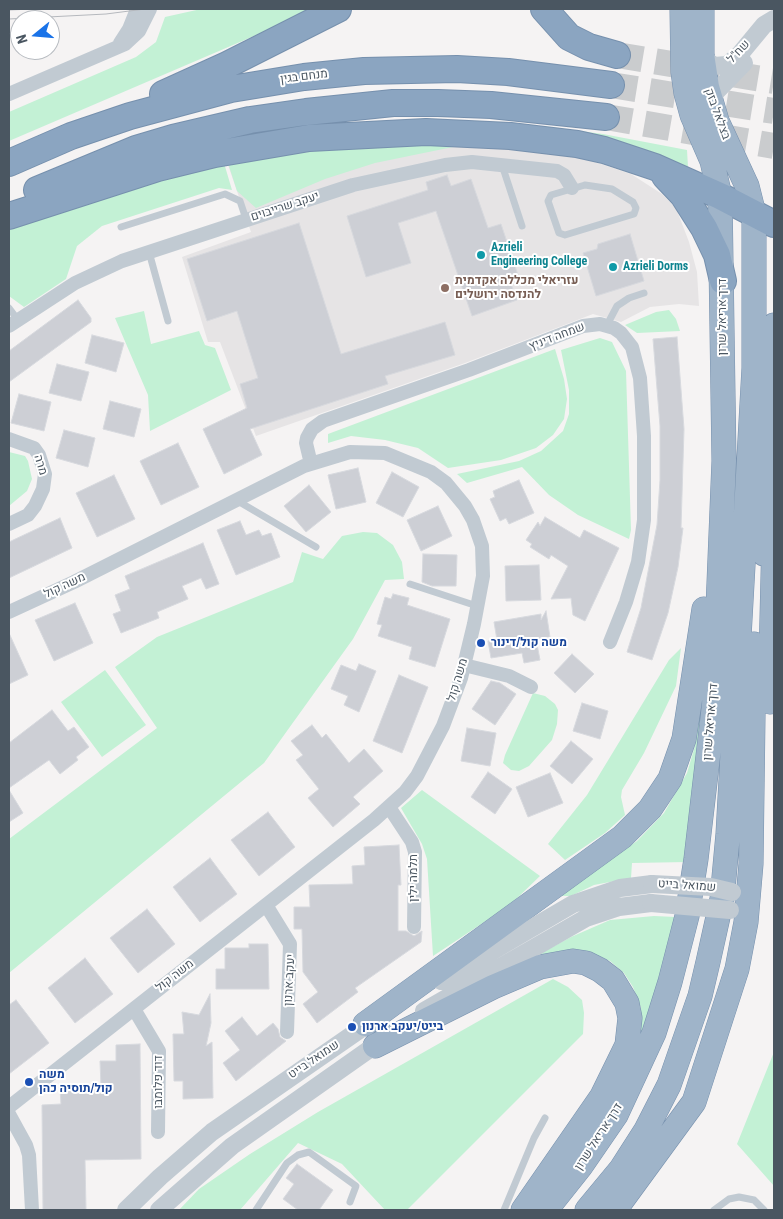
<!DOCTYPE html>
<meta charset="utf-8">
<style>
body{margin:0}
#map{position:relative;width:783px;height:1219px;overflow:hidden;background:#f5f3f3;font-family:"Roboto Condensed",sans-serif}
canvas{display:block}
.frame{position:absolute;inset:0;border:10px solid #4a5661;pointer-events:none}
.north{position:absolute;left:10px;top:10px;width:50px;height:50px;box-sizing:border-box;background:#fff;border:1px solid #b7bbc0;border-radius:50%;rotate:253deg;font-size:14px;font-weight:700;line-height:20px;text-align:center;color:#4a5661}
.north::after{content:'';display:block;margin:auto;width:18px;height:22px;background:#1a73e8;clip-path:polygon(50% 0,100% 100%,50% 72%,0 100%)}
</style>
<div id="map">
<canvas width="783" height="1219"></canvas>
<div class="frame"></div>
<div class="north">N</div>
</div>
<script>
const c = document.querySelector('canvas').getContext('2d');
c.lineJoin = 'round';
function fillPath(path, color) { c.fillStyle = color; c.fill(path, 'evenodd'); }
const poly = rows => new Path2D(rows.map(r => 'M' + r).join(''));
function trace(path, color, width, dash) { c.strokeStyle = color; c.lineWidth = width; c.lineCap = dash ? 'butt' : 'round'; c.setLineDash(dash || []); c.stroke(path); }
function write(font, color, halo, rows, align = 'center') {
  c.font = font + ' "Roboto Condensed",Heebo,sans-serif'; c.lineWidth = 4; c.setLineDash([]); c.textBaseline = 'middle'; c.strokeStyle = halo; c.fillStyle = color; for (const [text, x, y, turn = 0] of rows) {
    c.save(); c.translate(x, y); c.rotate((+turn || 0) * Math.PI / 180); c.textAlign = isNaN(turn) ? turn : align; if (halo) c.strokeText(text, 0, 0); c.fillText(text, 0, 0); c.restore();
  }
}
fillPath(poly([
 [402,140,565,152,631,174,662,194,676,208,689,242,697,272,699,306,679,304,650,307,621,322,593,314,465,363,256,436,220,342,208,342,182,257,251,232,226,159]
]), '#e6e4e5');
fillPath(poly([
 [201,9,313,9,261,33,9,141,9,112,136,57,156,42,165,17],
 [542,126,603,134,687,150,688,167,543,132],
 [487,140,375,163,325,179,256,208,237,191,228,163,353,146],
 [224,163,232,190,219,188,102,226,77,246,66,279,24,307,9,296,9,230,109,193],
 [669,310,676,319,680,331,637,333,625,325,656,312],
 [144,311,151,344,199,331,205,345,215,348,231,390,150,431,148,395,115,318],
 [600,338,612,342,626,371,631,530,629,539,578,515,549,495,522,467,467,483,457,474,519,461,541,451,563,431,569,414,569,390,561,350],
 [555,349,564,379,567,399,564,419,553,435,536,448,501,460,448,468,418,448,385,440,351,436,328,443,328,434],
 [9,452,25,456,28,461,32,479,27,491,9,506],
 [363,532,377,533,393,545,402,562,404,579,385,580,353,639,264,763,9,973,9,839,157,728,115,667,157,637,293,582,302,552,323,559,342,536],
 [681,648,676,686,644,753,622,790,621,797,625,815,605,833,565,860,548,844,587,795,669,660],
 [105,670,146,725,102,757,61,702],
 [533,693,545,696,555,704,558,710,557,724,552,740,529,766,519,771,511,770,503,763,505,755],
 [699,702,707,704,688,862,632,863,631,878,594,885,571,896,557,896,637,841,664,813,687,773,695,746],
 [422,790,540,876,510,905,433,956,427,859,422,844,401,808],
 [654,916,676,917,666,958,641,1034,641,1008,633,987,624,973,610,961,594,954,521,964,571,937,610,920],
 [553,979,568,987,582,1000,584,1013,583,1034,407,1210,385,1210,342,1164,298,1143,240,1210,179,1210,199,1189,250,1154,318,1112],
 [774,1052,774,1186,737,1144]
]), '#c3f1d5');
const building = poly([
 [447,175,451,186,471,179,488,228,501,224,520,281,511,284,517,300,472,316,436,211,398,223,411,263,366,277,347,216,428,190,426,182,447,175],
 [299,223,341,354,445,322,455,355,385,376,388,384,250,429,262,455,224,474,203,429,247,408,240,384,258,378,237,311,207,321,187,259,299,223],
 [630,234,644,281,596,296,583,253,597,249,598,244,630,234],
 [78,300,91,318,91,322,9,382,9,351,78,300],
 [92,335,124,343,116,372,85,363,92,335],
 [677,337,684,429,681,528,683,528,678,567,668,613,652,660,627,652,641,608,657,525,660,480,660,426,653,339,677,337],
 [57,364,89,372,81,401,49,393,57,364],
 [19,394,51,402,44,431,11,423,19,394],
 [110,401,141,409,134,437,103,429,110,401],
 [64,430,95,438,88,467,56,458,64,430],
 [178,443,199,487,161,505,140,461,178,443],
 [358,468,366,502,336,509,328,475,358,468],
 [392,472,419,487,403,517,376,503,392,472],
 [114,475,135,519,97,537,76,493,114,475],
 [519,480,534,513,509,524,506,518,500,521,490,499,495,497,493,491,519,480],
 [309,485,331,512,306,532,284,506,309,485],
 [438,506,452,536,421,551,407,520,438,506],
 [545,517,580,538,584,530,619,548,585,621,573,615,571,598,551,599,568,566,551,555,549,559,530,547,532,544,526,540,538,522,540,526,545,517],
 [60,518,72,548,9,578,9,542,60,518],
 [240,521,246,535,259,530,262,536,271,533,280,557,236,575,217,530,240,521],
 [203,543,219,584,206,589,201,578,182,586,188,599,157,612,159,618,121,633,113,614,121,611,115,595,130,589,125,576,203,543],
 [423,554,457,555,456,586,432,586,422,582,423,554],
 [539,565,541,600,506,601,505,566,539,565],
 [393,594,409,598,407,605,450,619,435,667,409,659,412,647,378,636,382,625,377,624,385,597,391,599,393,594],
 [75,603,93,643,54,661,35,620,75,603],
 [546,611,550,637,536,639,540,660,524,663,522,653,491,658,488,641,497,640,494,622,541,614,541,620,546,611],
 [9,633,28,675,9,684,9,633],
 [572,654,594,674,575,693,554,673,572,654],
 [359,664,376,671,359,712,344,705,348,696,331,689,341,665,356,671,359,664],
 [399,675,428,687,402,753,373,741,399,675],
 [491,681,500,683,516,694,495,725,472,709,491,681],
 [582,703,608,711,600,739,573,731,582,703],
 [52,710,68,731,74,727,89,747,76,757,78,760,60,774,49,760,9,788,9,743,52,710],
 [312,725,322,738,326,734,349,763,364,749,383,771,353,797,360,804,333,827,308,798,319,789,296,760,303,755,291,741,312,725],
 [467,728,496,733,490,766,461,761,467,728],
 [571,741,593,759,572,784,550,766,571,741],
 [488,772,512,789,495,814,471,797,488,772],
 [550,773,563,803,528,817,516,787,550,773],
 [9,790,23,813,9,822,9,790],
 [268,812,295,847,259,876,231,840,268,812],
 [399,845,401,885,398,885,398,931,406,931,414,936,422,931,421,942,355,988,358,992,317,1023,303,1004,318,992,303,972,302,929,294,929,294,907,310,907,309,885,353,884,352,866,365,865,364,847,399,845],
 [210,858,237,894,200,922,173,887,210,858],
 [147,909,175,944,138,973,110,938,147,909],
 [249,944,268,944,269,989,216,989,216,969,225,969,225,948,249,948,249,944],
 [85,958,113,994,75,1023,48,988,85,958],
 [210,994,211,1023,206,1046,212,1042,213,1098,183,1099,183,1081,174,1081,173,1034,184,1034,182,1012,199,1015,210,994],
 [16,1000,49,1043,9,1074,9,1005,16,1000],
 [242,1017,257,1036,273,1023,278,1029,280,1037,286,1041,236,1081,223,1063,240,1050,225,1031,242,1017],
 [140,1044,141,1159,85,1160,86,1210,43,1210,42,1105,61,1104,60,1089,101,1087,100,1061,116,1061,116,1045,140,1044],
 [297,1164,333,1190,319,1210,298,1210,283,1199,294,1184,286,1178,297,1164]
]);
fillPath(building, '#cdcfd5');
trace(building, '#d7d9de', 1);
trace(poly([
 [617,55,774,81],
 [611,85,774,111],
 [606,117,774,146]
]), '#caccce', 26, [26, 13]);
const trunk = poly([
 [764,554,774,325],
 [770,702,774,535],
 [365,1024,622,837,650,809,670,779,684,739,704,609],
 [375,1046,493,987,540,967,573,961,586,963,600,970,613,980,627,1003,630,1018,627,1045,602,1096,523,1210],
 [546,1210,581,1166,616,1115,654,1033,670,982,687,916,696,859,714,705,724,461,720,196,712,161,692,115,686,93,683,72,682,9],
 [587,1210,621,1169,646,1130,669,1085,700,996,708,962,722,899,728,834,754,368,754,214,747,186,717,121,707,87,702,54,702,9],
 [615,1210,694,1102,737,969,746,922,751,864,754,644]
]);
const motorway = poly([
 [544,9,569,37,589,47,617,55],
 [163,94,227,65,338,9],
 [9,163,71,136,130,116,231,89,304,77,364,71,457,69,508,72,611,85],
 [665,176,683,195,704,228,717,255,723,281],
 [37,190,136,149,173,138,250,120,306,112,393,103,438,103,491,105,606,117],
 [9,216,158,168,215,154,309,138,426,132,510,136,577,144,604,150,655,167,720,196,774,224]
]);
trace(trunk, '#7690ad', 25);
trace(motorway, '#7690ad', 28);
trace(poly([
 [502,165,522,226],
 [585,185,612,189,633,202,636,208,634,214,565,235,559,233,548,201,551,195,585,185],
 [121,227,225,194,240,201,246,219],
 [149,252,168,321],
 [9,308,18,320],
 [607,325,617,306,629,298,644,293],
 [236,500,316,547],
 [410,584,477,606],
 [256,1210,287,1163,298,1155,309,1152,356,1186,350,1202],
 [504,1210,534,1138,545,1118],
 [714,1210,729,1199,739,1197,754,1200,764,1210]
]), '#c1cad2', 7);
trace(poly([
 [120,43,129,29,137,9],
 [9,94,125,44,139,31,150,9],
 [9,326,75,283,122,261,353,185,445,165,472,162,557,171,564,175,572,188],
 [9,439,34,448,39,455,45,474,43,489,35,506,28,515,9,524],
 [311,464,306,443,307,438,312,429,323,421,469,370,583,326,600,324,614,328,621,333,632,347,640,378,644,436,644,520,638,562,626,602,610,642],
 [9,612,74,582,304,466,350,452,385,453,431,472,446,483,465,506,473,520,482,546,483,576,474,624,461,678,443,726,417,776,405,792,374,820,9,1107],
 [464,665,509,676,531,687],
 [389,807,412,842,415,852,414,927],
 [266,905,290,944,287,1032],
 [134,1009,159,1051,158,1132],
 [9,1114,26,1145,29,1155,32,1210]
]), '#c1cad2', 14);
trace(poly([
 [702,54,707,61,714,66,727,65,740,54,764,25,774,19],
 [710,98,744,63],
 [441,981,573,904,620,888,652,884],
 [424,1011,586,918,619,907,651,903],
 [126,1210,160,1177,212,1132,375,1019],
 [159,1210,232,1146,384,1039]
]), '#c1cad2', 18);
trace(trunk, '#9fb4c9', 24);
trace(motorway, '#8ba5c1', 26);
trace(poly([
 [9,10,33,9],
 [9,19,106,14,145,9]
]), '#b5b8bd', 1);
trace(poly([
 [652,884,711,887,732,892],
 [651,903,730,910]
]), '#c1cad2', 18);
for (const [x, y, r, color] of [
 [481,255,5,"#0f9aa8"],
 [613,267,5,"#0f9aa8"],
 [445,288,5,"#8d6e63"],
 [481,643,5,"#1a4fb4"],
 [352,1027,5,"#1a4fb4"],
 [29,1082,5,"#1a4fb4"]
]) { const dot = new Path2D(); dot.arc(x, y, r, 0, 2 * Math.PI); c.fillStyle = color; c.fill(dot); trace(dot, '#fff', 2); }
write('12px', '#4a5661', '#fff', [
 ["שח\"ל",739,52,-47],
 ["מנחם בגין",304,77,-7],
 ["בצלאל בזק",717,114,70],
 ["יעקב שרייבוים",285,207,-18],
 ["דרך אריאל שרון",723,317,-90],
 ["שמחה דיניץ",557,337,-21],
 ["מרה",40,465,73],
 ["משה קול",65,586,-25],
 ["משה קול",458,680,-73],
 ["דרך אריאל שרון",711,722,-85],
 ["תלמה ילין",414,878,-90],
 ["שמואל בייט",687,886,4],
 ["משה קול",175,976,-38],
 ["יעקב ארנון",290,980,-87],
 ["שמואל בייט",314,1060,-34],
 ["דוד פלומבו",159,1082,-90],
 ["דרך אריאל שרון",599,1137,-57]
]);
write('bold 12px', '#0d838f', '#fff', [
 ["Azrieli",491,248],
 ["Engineering College",491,262],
 ["Azrieli Dorms",623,267]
], 'left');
write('bold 12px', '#785e54', '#fff', [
 ["עזריאלי מכללה אקדמית",455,281],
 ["להנדסה ירושלים",455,295]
], 'left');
write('bold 12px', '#164399', '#fff', [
 ["משה קול/דינור",491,643],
 ["בייט/יעקב ארנון",362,1027],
 ["משה",39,1075],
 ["קול/תוסיה כהן",39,1089]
], 'left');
</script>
